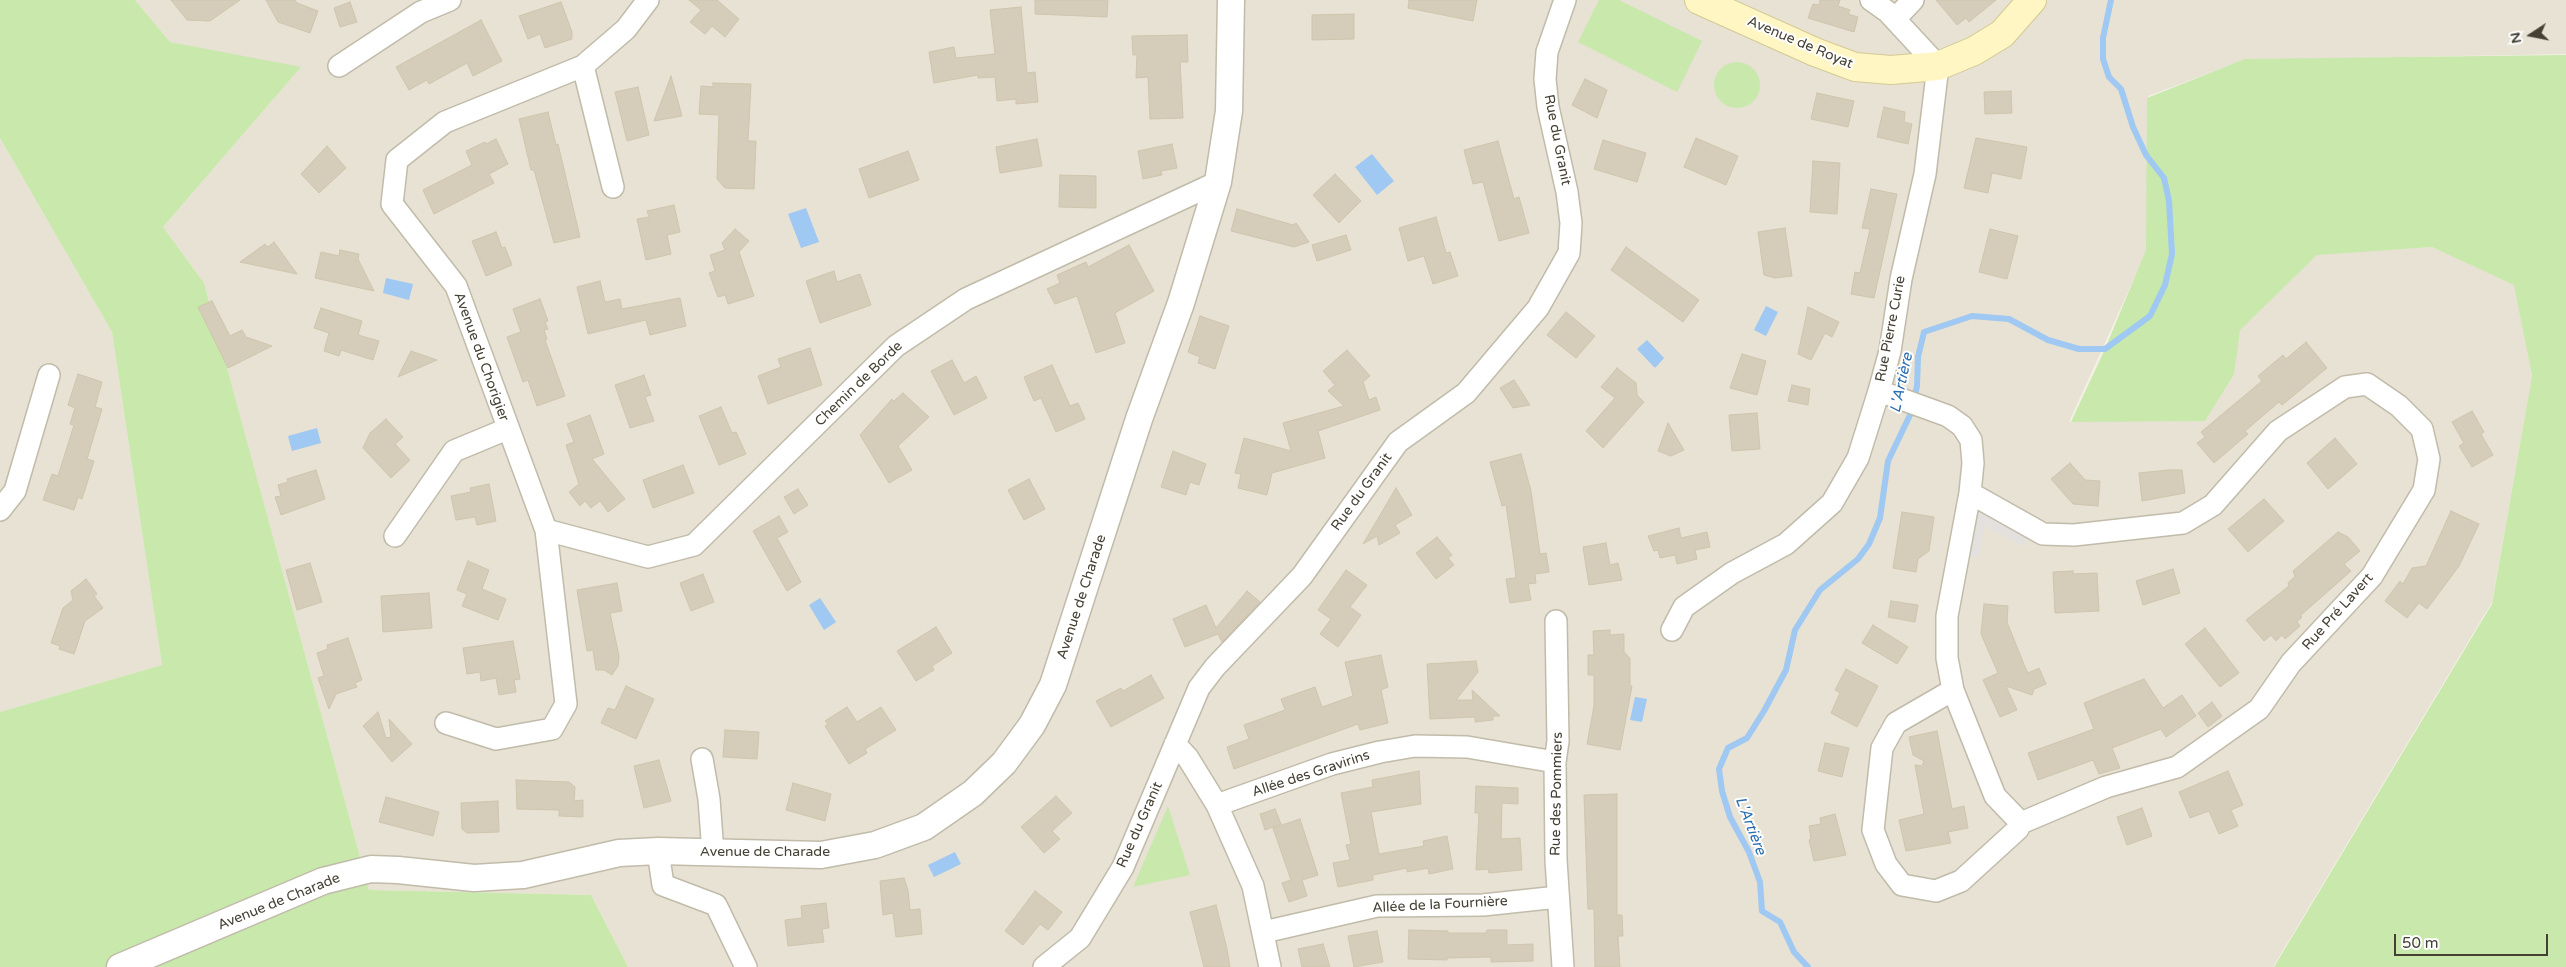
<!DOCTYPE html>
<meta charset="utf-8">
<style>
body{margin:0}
#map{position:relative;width:2566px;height:967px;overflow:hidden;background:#f3f0e5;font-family:"Varela Round",sans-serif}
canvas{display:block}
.north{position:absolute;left:2506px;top:10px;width:50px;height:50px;-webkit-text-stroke:4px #fff;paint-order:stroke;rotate:259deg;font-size:14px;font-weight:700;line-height:20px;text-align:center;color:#454034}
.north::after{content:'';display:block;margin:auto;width:18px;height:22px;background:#454034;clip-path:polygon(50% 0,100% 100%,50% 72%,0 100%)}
.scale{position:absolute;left:2394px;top:934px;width:154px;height:22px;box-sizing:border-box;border:2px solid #454034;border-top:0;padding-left:6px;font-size:15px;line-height:18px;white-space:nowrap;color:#454034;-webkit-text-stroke:4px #fff;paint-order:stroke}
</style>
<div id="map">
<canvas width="2566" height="967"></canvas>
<div class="north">N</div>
<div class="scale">50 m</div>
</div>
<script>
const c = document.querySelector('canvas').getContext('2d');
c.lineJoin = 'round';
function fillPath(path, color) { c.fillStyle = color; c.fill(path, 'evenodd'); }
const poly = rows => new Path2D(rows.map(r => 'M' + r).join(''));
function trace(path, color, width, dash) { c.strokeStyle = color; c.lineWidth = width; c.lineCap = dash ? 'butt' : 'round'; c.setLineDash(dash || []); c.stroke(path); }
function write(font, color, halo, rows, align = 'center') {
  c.font = font + ' "Varela Round",sans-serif'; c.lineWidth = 4; c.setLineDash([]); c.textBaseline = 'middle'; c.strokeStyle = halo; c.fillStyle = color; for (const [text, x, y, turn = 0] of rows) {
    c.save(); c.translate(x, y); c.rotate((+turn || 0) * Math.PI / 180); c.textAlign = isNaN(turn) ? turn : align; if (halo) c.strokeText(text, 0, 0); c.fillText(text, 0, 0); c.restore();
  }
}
fillPath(poly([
 [135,0,2566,0,2566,54,2244,60,2148,96,2147,250,2069,422,2219,398,2239,330,2318,254,2432,247,2515,284,2532,377,2492,602,2273,967,628,967,591,895,369,890,204,283,163,227,300,68,170,42],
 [0,138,112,332,162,665,0,712]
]), '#e7e2d3');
fillPath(poly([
 [0,0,135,0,170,42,301,67,163,227,204,283,369,890,591,895,628,967,0,967,0,712,162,665,112,332,0,138],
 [1599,0,1619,0,1702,41,1677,92,1578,42],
 [2566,55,2566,967,2274,967,2492,604,2532,376,2514,285,2432,247,2317,255,2240,330,2234,374,2205,421,2071,422,2105,349,2146,250,2147,98,2245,59],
 '1714 85a23 23 0 1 1 46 0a23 23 0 1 1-46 0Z',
 [1168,806,1190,875,1133,887]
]), '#c8e8ac');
fillPath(poly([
 [1974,502,2030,536,2023,547,1985,526,1978,558,1965,556]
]), '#e3e1dd');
fillPath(poly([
 [1372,154,1394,181,1377,195,1355,167],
 [806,208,819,242,801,248,788,214],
 [386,278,413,284,409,300,383,293],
 [1766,306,1778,312,1766,336,1754,330],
 [1647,340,1664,358,1655,368,1637,349],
 [317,428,321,443,292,451,288,436],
 [820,598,836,622,824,630,809,605],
 [1635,697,1647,699,1642,722,1630,720],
 [955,852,961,864,934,877,928,865]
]), '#9fc8f2');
trace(poly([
 [1808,967,1794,952,1780,922,1762,911,1760,882,1749,852,1730,817,1722,791,1719,769,1728,748,1747,738,1764,711,1786,670,1795,630,1820,590,1858,559,1869,544,1880,518,1888,461,1911,413,1917,386,1918,357,1924,332,1972,316,2009,319,2048,340,2079,349,2105,349,2150,316,2165,285,2172,254,2169,201,2164,178,2146,155,2133,127,2121,89,2109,77,2103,59,2103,38,2111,0]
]), '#9fc8f2', 6);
const building = poly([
 [171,0,240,0,210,21,187,20,171,0],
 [266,0,295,0,297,3,318,11,310,33,278,22,266,0],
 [689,0,717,0,739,19,725,37,712,26,705,34,690,22,701,10,689,0],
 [1035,0,1108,0,1107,17,1035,14,1035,0],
 [1409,0,1477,0,1473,21,1408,8,1409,0],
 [1820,0,1840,0,1838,6,1850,10,1848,14,1858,17,1854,32,1808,18,1813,4,1819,5,1820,0],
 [1936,0,1996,0,1969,22,1966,18,1957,25,1936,0],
 [350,2,357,22,340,27,334,8,350,2],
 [561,2,572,32,572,39,545,48,540,34,528,39,519,16,561,2],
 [1021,7,1027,73,1035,72,1038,102,1016,104,1016,99,997,101,995,77,978,78,978,75,934,83,929,52,954,47,956,58,995,54,990,10,1021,7],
 [1354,14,1354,39,1312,40,1312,15,1354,14],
 [481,20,502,61,473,76,467,63,429,84,427,80,409,90,396,67,481,20],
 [1187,35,1188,62,1180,62,1183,118,1150,119,1148,77,1136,78,1137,55,1133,55,1132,36,1187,35],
 [671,76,682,116,654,121,671,76],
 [1585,79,1607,90,1597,118,1572,105,1585,79],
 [713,83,751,84,748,141,756,141,754,189,725,188,717,179,719,115,699,114,701,86,713,87,713,83],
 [638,87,649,135,627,141,615,92,638,87],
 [2011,91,2012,113,1985,114,1984,92,2011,91],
 [1817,93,1854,101,1848,127,1811,119,1817,93],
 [1884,107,1905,112,1904,122,1912,124,1908,144,1877,137,1884,107],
 [548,112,556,145,558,144,580,237,554,243,534,170,531,170,519,119,548,112],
 [1696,138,1738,156,1726,185,1684,167,1696,138],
 [1976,138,2027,147,2021,179,1992,173,1988,193,1964,188,1976,138],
 [496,139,508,164,489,174,494,183,434,214,423,190,472,165,466,151,485,142,486,144,496,139],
 [1037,139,1042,166,1000,173,996,147,1037,139],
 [1603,140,1646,153,1637,182,1594,169,1603,140],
 [1498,141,1514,199,1519,197,1529,233,1499,241,1483,182,1473,184,1464,150,1498,141],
 [1172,144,1177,168,1161,171,1162,175,1143,179,1138,151,1172,144],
 [327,146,346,168,319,193,301,174,327,146],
 [908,151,919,180,869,198,859,169,908,151],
 [1813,161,1840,163,1837,214,1810,212,1813,161],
 [1335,174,1361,201,1339,223,1313,195,1335,174],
 [1060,175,1096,176,1096,208,1059,207,1060,175],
 [1871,189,1897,194,1874,298,1851,294,1855,272,1860,273,1870,229,1862,228,1871,189],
 [674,205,680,232,667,235,671,254,646,260,637,219,649,217,647,211,674,205],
 [1237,209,1293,225,1296,223,1309,242,1294,247,1231,231,1237,209],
 [1436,217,1446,253,1450,252,1458,276,1433,284,1424,256,1408,261,1399,228,1436,217],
 [1785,228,1792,276,1775,278,1764,275,1758,232,1785,228],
 [735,229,749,241,739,252,754,296,728,304,725,295,718,297,709,273,715,271,710,255,725,250,722,243,735,229],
 [1990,229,2018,236,2007,279,1979,272,1990,229],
 [496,232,502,248,505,247,512,265,486,276,472,241,496,232],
 [1346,235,1351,250,1317,261,1312,245,1346,235],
 [274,242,297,274,240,262,265,244,268,247,274,242],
 [1129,245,1154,291,1115,313,1125,343,1096,353,1077,296,1055,304,1047,289,1060,283,1057,275,1086,262,1088,267,1129,245],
 [1626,247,1699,300,1683,322,1611,270,1626,247],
 [340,250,359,254,358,259,374,291,315,278,321,252,339,256,340,250],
 [834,271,837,282,860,274,871,305,820,323,806,281,834,271],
 [600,281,605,302,620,299,622,309,680,298,686,326,650,335,646,320,588,334,577,287,600,281],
 [540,299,548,321,545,322,548,329,544,330,547,339,545,340,565,396,537,406,528,380,523,382,507,337,521,332,513,309,540,299],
 [212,301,230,336,242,330,246,337,272,346,228,368,198,307,212,301],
 [1808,307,1839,322,1832,337,1825,333,1811,360,1798,354,1808,307],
 [321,308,362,321,358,335,379,341,373,360,341,350,339,356,324,351,329,333,314,328,321,308],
 [1566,312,1595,336,1576,358,1547,335,1566,312],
 [1200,316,1229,326,1215,369,1198,363,1200,357,1188,352,1200,316],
 [2306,342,2327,368,2282,405,2279,402,2245,431,2248,434,2214,463,2197,443,2205,437,2201,432,2262,381,2258,376,2283,355,2286,359,2306,342],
 [810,348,822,385,768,404,758,376,781,367,778,359,810,348],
 [1347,350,1370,376,1363,382,1369,400,1376,397,1380,410,1318,431,1325,458,1272,473,1267,495,1238,488,1241,474,1235,473,1244,438,1291,451,1283,423,1344,406,1328,391,1335,385,1323,371,1347,350],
 [411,351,437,360,398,377,411,351],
 [1742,354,1766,361,1757,395,1730,388,1742,354],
 [952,360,964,383,976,376,987,398,954,415,931,371,952,360],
 [1052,365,1070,406,1078,403,1085,419,1056,432,1041,398,1034,401,1024,377,1052,365],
 [1617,368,1636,383,1637,395,1644,402,1603,448,1586,431,1615,398,1601,387,1617,368],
 [78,374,102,382,95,407,102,409,87,459,94,461,82,499,78,497,74,510,43,500,52,474,58,476,74,425,70,424,75,408,68,405,78,374],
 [644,375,651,395,645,397,654,421,630,428,615,385,644,375],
 [1514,380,1530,405,1513,408,1500,388,1514,380],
 [1792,385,1810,389,1808,405,1788,401,1792,385],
 [903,393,929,417,898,446,912,470,889,483,860,435,892,399,894,401,903,393],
 [721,407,732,433,736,432,746,454,719,465,699,416,721,407],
 [2472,411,2484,432,2481,434,2493,455,2472,467,2459,446,2464,443,2452,422,2472,411],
 [1757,413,1760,449,1732,451,1729,415,1757,413],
 [590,415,604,454,592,459,625,499,608,512,600,501,591,508,585,501,580,506,569,492,579,484,566,445,574,442,567,424,590,415],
 [386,419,403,437,395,444,410,460,391,478,363,448,370,433,386,419],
 [1668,423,1684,450,1671,456,1658,451,1668,423],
 [2335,438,2357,464,2328,489,2307,463,2335,438],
 [1173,451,1206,464,1199,485,1190,482,1186,495,1161,487,1173,451],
 [1521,454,1531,491,1540,554,1546,553,1549,572,1535,574,1536,583,1528,584,1531,600,1510,603,1506,579,1516,578,1514,560,1506,505,1502,506,1490,462,1521,454],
 [2070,463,2085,480,2100,481,2098,506,2073,504,2051,479,2070,463],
 [683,465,694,493,653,508,643,480,683,465],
 [316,470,325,499,281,515,275,497,281,496,278,485,288,482,287,479,316,470],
 [2169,470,2182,470,2185,493,2142,501,2139,473,2169,470],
 [1029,479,1045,509,1024,520,1008,490,1029,479],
 [489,484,496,521,477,525,475,517,456,520,451,496,471,492,470,488,489,484],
 [1396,488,1412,515,1395,525,1400,533,1379,545,1377,536,1363,544,1396,488],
 [798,489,808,505,794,514,784,497,798,489],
 [2264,499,2284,521,2248,552,2228,529,2264,499],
 [2451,511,2479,524,2459,566,2427,609,2419,603,2407,618,2385,601,2400,581,2403,584,2412,568,2426,566,2451,511],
 [1902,512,1934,517,1929,551,1918,559,1916,572,1893,568,1902,512],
 [779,516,788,532,777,538,801,582,787,591,753,531,779,516],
 [1679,528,1681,538,1707,532,1710,547,1695,550,1697,559,1677,564,1675,555,1660,558,1658,550,1654,551,1648,536,1679,528],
 [2338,532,2348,537,2360,551,2344,564,2351,571,2300,616,2302,617,2297,622,2300,626,2285,639,2282,635,2276,641,2271,635,2264,641,2246,620,2289,586,2288,583,2295,576,2293,571,2338,532],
 [1437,537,1452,555,1448,558,1454,565,1436,579,1416,553,1437,537],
 [1606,543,1610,565,1618,563,1622,580,1589,585,1583,547,1606,543],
 [468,561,489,570,482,589,506,599,498,620,462,606,467,594,457,590,468,561],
 [310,563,322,602,297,610,286,570,310,563],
 [2173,569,2180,593,2143,605,2136,581,2173,569],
 [1346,570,1367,585,1350,607,1361,615,1338,647,1320,634,1331,619,1318,610,1346,570],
 [2073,571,2073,574,2097,573,2099,611,2055,613,2053,572,2073,571],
 [703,574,714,602,691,611,680,583,703,574],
 [86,579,97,594,94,596,103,608,85,621,74,654,59,649,60,646,51,643,63,608,73,600,71,591,86,579],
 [617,583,622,611,610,613,619,656,618,666,612,675,604,670,596,670,593,650,587,651,577,590,617,583],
 [1247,591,1260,602,1222,642,1218,634,1185,647,1173,619,1206,605,1216,628,1247,591],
 [429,593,432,628,383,632,381,596,429,593],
 [1891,601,1918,605,1915,622,1888,617,1891,601],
 [1984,604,2008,606,2007,622,2025,667,2028,673,2039,668,2046,684,2034,689,2032,695,2006,686,2017,710,2000,717,1983,680,1998,673,1981,634,1984,604],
 [1873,625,1908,647,1897,664,1862,643,1873,625],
 [936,627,952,653,932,666,934,670,916,681,897,651,936,627],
 [2205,628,2239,673,2220,687,2185,644,2205,628],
 [1610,630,1610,635,1624,634,1624,652,1630,658,1630,686,1632,686,1620,750,1587,744,1594,706,1594,675,1588,675,1588,655,1594,655,1593,631,1610,630],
 [348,638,362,680,355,683,357,687,336,694,329,709,318,678,324,676,317,653,328,649,327,645,348,638],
 [513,641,520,679,514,680,516,692,499,695,496,678,481,681,480,672,467,674,463,648,513,641],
 [1381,655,1388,687,1381,690,1388,723,1360,730,1358,724,1234,769,1227,747,1249,739,1244,725,1285,710,1281,699,1315,687,1322,707,1353,696,1345,662,1381,655],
 [1476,661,1478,672,1456,700,1473,700,1472,690,1500,716,1493,716,1493,720,1475,722,1475,717,1430,719,1427,664,1476,661],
 [1846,669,1878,686,1857,727,1831,713,1840,693,1835,690,1846,669],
 [1151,675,1164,698,1111,727,1096,701,1121,688,1123,691,1151,675],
 [2144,679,2163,708,2182,695,2196,716,2166,737,2161,729,2112,748,2120,768,2099,774,2093,760,2038,780,2028,753,2094,729,2084,703,2144,679],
 [626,686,654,699,636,739,601,723,608,708,615,710,626,686],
 [2212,702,2222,716,2208,727,2198,713,2212,702],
 [847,707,857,722,881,707,896,730,865,749,867,753,849,764,825,726,828,724,825,721,847,707],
 [378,712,386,738,391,737,389,719,412,744,392,762,363,726,378,712],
 [725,730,759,732,757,759,723,757,725,730],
 [1937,731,1952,809,1964,806,1968,828,1948,832,1951,843,1906,851,1899,820,1924,814,1915,765,1922,766,1924,761,1913,755,1909,737,1937,731],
 [1825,743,1849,748,1842,777,1818,771,1825,743],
 [659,760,671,801,644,808,634,766,659,760],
 [1419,771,1421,804,1371,812,1379,854,1424,846,1423,841,1447,836,1453,869,1429,874,1428,868,1407,872,1407,868,1373,875,1373,880,1338,887,1333,863,1350,860,1346,845,1351,844,1341,793,1373,787,1372,780,1419,771],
 [2228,771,2243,805,2231,810,2238,826,2219,834,2209,811,2190,818,2179,792,2228,771],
 [516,780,569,782,575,787,574,801,583,800,583,817,559,816,559,810,517,809,516,780],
 [793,783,831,794,825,821,786,810,793,783],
 [1476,786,1518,788,1518,804,1502,803,1501,839,1520,838,1522,870,1489,873,1488,869,1476,870,1479,813,1475,813,1476,786],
 [1617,794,1617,915,1622,915,1623,936,1618,936,1620,967,1595,967,1594,909,1588,909,1584,795,1617,794],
 [1056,796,1072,813,1052,831,1060,839,1044,853,1021,827,1056,796],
 [386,797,439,812,433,836,379,822,386,797],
 [498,801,499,832,467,833,462,829,461,803,498,801],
 [2142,808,2152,836,2127,845,2117,817,2142,808],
 [1275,809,1281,824,1265,830,1260,814,1275,809],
 [1835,814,1846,855,1814,861,1809,840,1811,839,1809,826,1821,824,1820,818,1835,814],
 [1300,819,1318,875,1302,880,1307,896,1289,902,1282,883,1291,880,1273,828,1300,819],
 [904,878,908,890,910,910,920,909,922,934,896,937,893,913,883,915,880,881,904,878],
 [1035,891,1062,912,1048,930,1040,924,1023,945,1005,931,1035,891],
 [826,903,829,928,822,929,824,942,788,946,785,920,802,918,801,906,826,903],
 [1216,905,1227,949,1230,967,1204,967,1190,912,1216,905],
 [1409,930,1448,931,1448,933,1486,933,1487,930,1507,930,1507,945,1533,944,1533,961,1491,962,1491,957,1447,958,1447,960,1408,959,1409,930],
 [1377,931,1383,962,1354,967,1348,936,1377,931],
 [1323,944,1330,967,1302,967,1298,949,1323,944]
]);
fillPath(building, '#d5cdba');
trace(building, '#d0c5ad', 1);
const minor = poly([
 [1895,19,1913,0],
 [339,66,421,12,450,0],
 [583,66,613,187],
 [1879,391,1948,416,1962,426,1971,440,1973,463,1970,493,1947,616,1947,658,1953,690,1995,796,2021,823,2106,787,2177,767,2259,709,2291,663,2372,576,2424,490,2429,459,2422,429,2399,406,2367,384,2345,387,2278,431,2213,505,2183,523,2074,535,2043,534,1970,493],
 [0,510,15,491,49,375],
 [546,530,648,557,694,545,896,346,966,299,1218,182],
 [395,536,454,451,507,429],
 [1556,621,1558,741,1555,762,1556,860,1563,967],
 [1672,630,1684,607,1732,573,1786,544,1832,503,1858,458,1879,391,1890,351,1901,279,1925,174,1938,66,1888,12,1871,0],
 [1953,690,1896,723,1882,748,1873,830,1886,864,1902,885,1936,891,1961,881,2018,829,2021,823],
 [446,723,496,739,552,729,566,704,546,530,456,286,392,204,397,160,445,122,583,66,626,29,648,0],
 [1175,744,1188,758,1217,805,1253,886,1270,967],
 [702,759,709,799,713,853],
 [1217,805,1332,764,1380,752,1415,746,1467,747,1555,762],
 [658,851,663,885,716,905,746,967],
 [1264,932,1377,906,1483,905,1558,897],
 [1044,967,1080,938,1123,867,1199,688,1215,667,1302,576,1398,442,1466,393,1538,308,1569,253,1571,223,1567,192,1548,107,1545,79,1547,52,1565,0]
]);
const tertiary = poly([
 [120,967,323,881,371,869,398,870,474,878,523,875,619,853,658,851,821,855,875,845,924,827,973,793,1004,763,1032,725,1053,685,1139,419,1181,303,1218,182,1229,111,1231,0]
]);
const secondary = poly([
 [1699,0,1815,52,1855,67,1891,70,1938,66,1974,51,2002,34,2032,0]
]);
trace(minor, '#c1bbaa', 24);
trace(tertiary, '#c1bbaa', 29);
trace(secondary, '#d4c993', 30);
trace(minor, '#fff', 21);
trace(tertiary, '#fff', 26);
trace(secondary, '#fff6c3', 28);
write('14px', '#454034', '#fff', [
 ["Avenue de Royat",1800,43,23],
 ["Rue du Granit",1557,140,79],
 ["Rue Pierre Curie",1891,329,-79],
 ["Avenue du Chorigier",481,357,70],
 ["Chemin de Borde",859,384,-44],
 ["Rue du Granit",1362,492,-54],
 ["Avenue de Charade",1082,597,-72],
 ["Rue Pré Lavert",2338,612,-48],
 ["Allée des Gravirins",1311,774,-18],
 ["Rue des Pommiers",1557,794,-89],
 ["Rue du Granit",1140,825,-66],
 ["Avenue de Charade",765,852],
 ["Avenue de Charade",279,902,-22],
 ["Allée de la Fournière",1440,905,-3]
]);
write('italic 15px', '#2b6db3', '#fff', [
 ["L'Artière",1902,383,-78],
 ["L'Artière",1750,826,69]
]);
</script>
